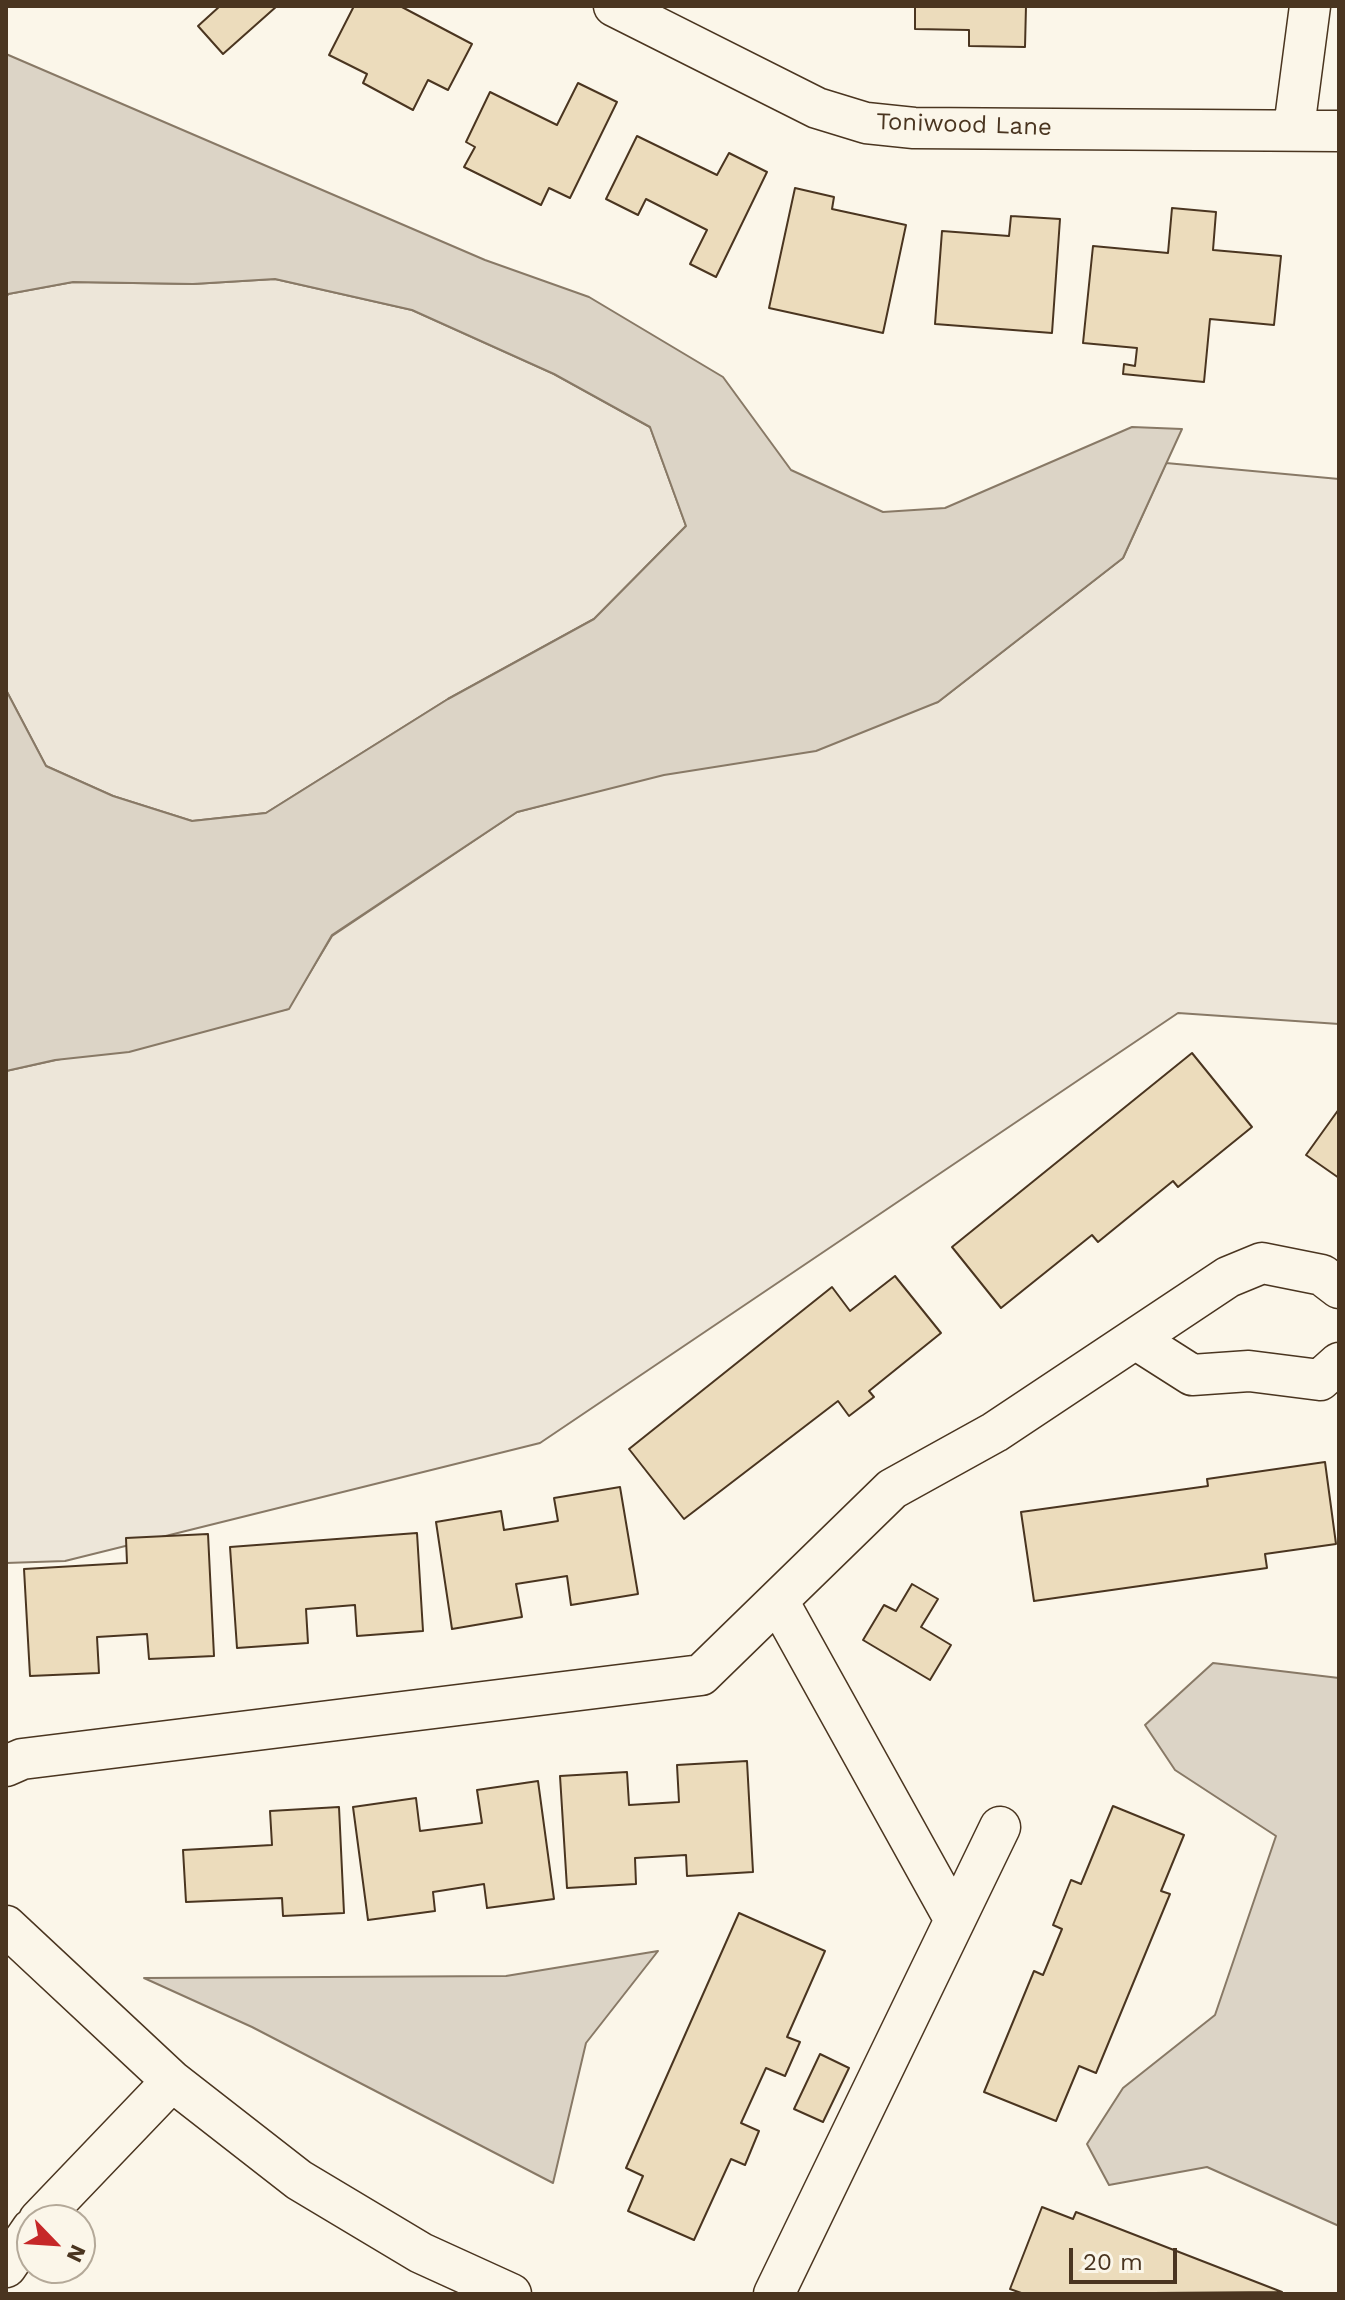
<!DOCTYPE html>
<style>
body{margin:0}
#map{position:relative;width:1345px;height:2300px;overflow:hidden;background:#fbf6e9;font-family:"Work Sans",sans-serif}
canvas{display:block}
.frame{position:absolute;inset:0;border:8px solid #4a3520;pointer-events:none}
.north{position:absolute;left:16px;top:2204px;width:80px;height:80px;box-sizing:border-box;background:#fbf6e9;border:2px solid #b4a999;border-radius:50%;rotate:115deg;font-size:22px;font-weight:700;line-height:32px;text-align:center;color:#4a3520}
.north::after{content:'';display:block;margin:auto;width:28px;height:36px;background:#c62828;clip-path:polygon(50% 0,100% 100%,50% 72%,0 100%)}
.scale{position:absolute;left:1069px;top:2248px;width:108px;height:36px;box-sizing:border-box;border:4px solid #4a3520;border-top:0;padding-left:10px;font-size:24px;line-height:28px;white-space:nowrap;color:#4a3520;-webkit-text-stroke:6px #fbf6e9;paint-order:stroke}
</style>
<div id="map">
<canvas width="1345" height="2300"></canvas>
<div class="frame"></div>
<div class="north">N</div>
<div class="scale">20 m</div>
</div>
<script>
const c = document.querySelector('canvas').getContext('2d');
c.lineJoin = 'round';
function fillPath(path, color) { c.fillStyle = color; c.fill(path, 'evenodd'); }
const poly = rows => new Path2D(rows.map(r => 'M' + r).join(''));
function trace(path, color, width, dash) { c.strokeStyle = color; c.lineWidth = width; c.lineCap = dash ? 'butt' : 'round'; c.setLineDash(dash || []); c.stroke(path); }
function write(font, color, halo, rows, align = 'center') {
  c.font = font + ' "Work Sans",sans-serif'; c.lineWidth = 6; c.setLineDash([]); c.textBaseline = 'middle'; c.strokeStyle = halo; c.fillStyle = color; for (const [text, x, y, turn = 0] of rows) {
    c.save(); c.translate(x, y); c.rotate((+turn || 0) * Math.PI / 180); c.textAlign = isNaN(turn) ? turn : align; if (halo) c.strokeText(text, 0, 0); c.fillText(text, 0, 0); c.restore();
  }
}
const green = poly([
 [275,279,412,310,554,374,650,427,686,526,594,619,448,699,266,813,192,821,113,796,46,766,6,690,6,298,8,294,73,282,193,284,275,279],
 [1166,463,1339,479,1339,1024,1178,1013,540,1443,65,1561,6,1563,6,1071,288,1009,332,936,517,812,938,702,1123,558,1166,463]
]);
fillPath(green, '#ede6d9');
trace(green, '#887966', 2);
const water = poly([
 [6,54,485,260,589,297,723,377,791,470,883,512,945,508,1132,427,1182,429,1123,558,938,702,816,751,664,775,517,812,332,935,289,1009,129,1052,55,1060,6,1071,6,690,46,766,113,796,192,821,266,813,448,699,594,619,686,526,650,427,554,374,412,310,275,279,193,284,73,282,8,294,6,298,6,54],
 [1213,1663,1339,1678,1339,2226,1207,2167,1109,2185,1087,2144,1123,2088,1215,2015,1276,1836,1175,1770,1145,1725,1213,1663],
 [658,1951,586,2043,553,2183,252,2027,144,1978,506,1976,658,1951]
]);
fillPath(water, '#dcd4c6');
trace(water, '#887966', 2);
const building = poly([
 [220,6,277,6,223,54,198,26,220,6],
 [354,6,400,6,472,44,448,90,428,80,413,110,363,83,367,74,329,55,354,6],
 [915,6,1026,6,1025,47,969,46,969,30,915,29,915,6],
 [578,83,617,102,570,198,549,188,541,205,464,167,475,147,466,142,490,92,557,125,578,83],
 [637,136,717,175,729,153,767,172,716,277,690,264,707,230,646,199,638,215,606,199,637,136],
 [795,188,834,197,832,209,906,225,883,333,769,308,795,188],
 [1172,208,1216,212,1213,250,1281,256,1274,325,1210,319,1204,382,1123,374,1124,364,1135,366,1137,348,1083,343,1093,246,1168,253,1172,208],
 [1011,216,1060,219,1052,333,935,324,942,231,1009,236,1011,216],
 [1192,1053,1252,1127,1178,1187,1173,1181,1098,1242,1092,1235,1001,1308,952,1247,1192,1053],
 [1339,1109,1339,1178,1306,1155,1339,1109],
 [895,1276,941,1333,869,1391,874,1397,849,1416,838,1401,684,1519,629,1449,832,1287,850,1311,895,1276],
 [1325,1462,1336,1544,1265,1554,1267,1568,1034,1601,1021,1512,1208,1486,1207,1479,1325,1462],
 [620,1487,638,1594,571,1605,567,1576,516,1584,522,1617,452,1629,436,1522,501,1511,504,1530,558,1521,554,1498,620,1487],
 [417,1533,423,1631,357,1636,355,1605,306,1609,308,1643,237,1648,230,1547,417,1533],
 [208,1534,214,1656,149,1659,147,1634,97,1637,99,1673,30,1676,24,1569,127,1563,126,1538,208,1534],
 [912,1584,938,1599,921,1627,951,1645,930,1680,863,1640,884,1605,896,1611,912,1584],
 [747,1761,753,1872,687,1876,686,1855,635,1858,636,1884,567,1888,560,1776,627,1772,629,1805,679,1802,677,1765,747,1761],
 [538,1781,554,1899,487,1908,484,1884,433,1892,435,1911,368,1920,353,1807,416,1798,420,1831,482,1823,477,1790,538,1781],
 [1113,1806,1184,1835,1161,1891,1170,1894,1096,2073,1079,2066,1056,2121,984,2092,1034,1971,1043,1975,1062,1929,1053,1925,1071,1880,1081,1884,1113,1806],
 [339,1807,344,1913,283,1916,282,1898,186,1902,183,1850,272,1845,270,1811,339,1807],
 [739,1913,825,1951,787,2037,800,2042,785,2076,766,2068,741,2123,759,2131,745,2165,731,2159,694,2240,628,2211,643,2176,626,2168,739,1913],
 [820,2054,849,2068,823,2122,794,2109,820,2054],
 [1042,2207,1073,2219,1076,2212,1282,2292,1024,2294,1010,2289,1042,2207]
]);
fillPath(building, '#ecdcbc');
trace(building, '#4a3520', 2);
const minor = poly([
 [614,6,817,108,866,123,914,128,1339,131],
 [1294,128,1310,6],
 [1137,1340,1192,1375,1249,1371,1320,1380,1339,1363],
 [778,1601,955,1920],
 [6,1766,22,1759,701,1675,892,1489,995,1432,1228,1277,1262,1263,1322,1275,1339,1288],
 [6,1926,172,2081,299,2180,421,2253,511,2294],
 [39,2220,172,2081],
 [6,2267,32,2229],
 [774,2294,1000,1827]
]);
trace(minor, '#4a3520', 43);
trace(minor, '#fbf6e9', 40);
write('24px', '#4a3520', '#fbf6e9', [
 ["Toniwood Lane",964,125,2]
]);
</script>
